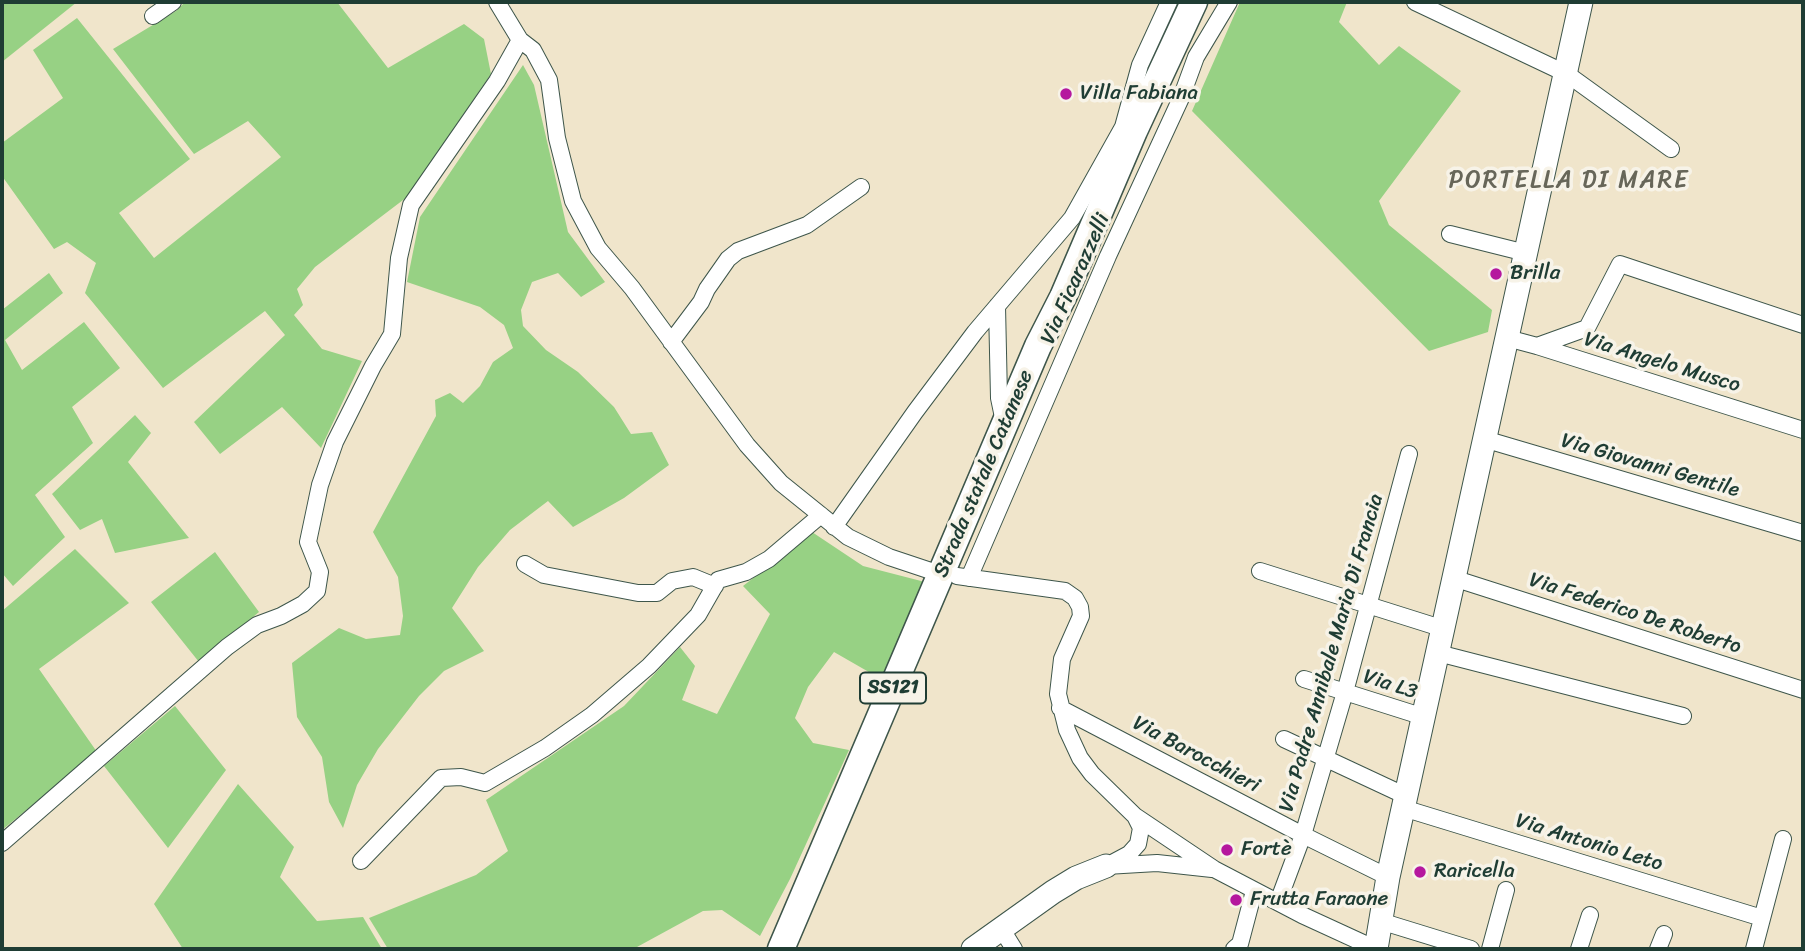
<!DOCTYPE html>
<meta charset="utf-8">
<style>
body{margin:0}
#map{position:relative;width:1805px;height:951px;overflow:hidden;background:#f0e5cb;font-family:Sriracha,sans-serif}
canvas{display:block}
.frame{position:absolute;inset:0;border:4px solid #1f3d34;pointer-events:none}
</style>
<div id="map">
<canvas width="1805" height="951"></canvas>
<div class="frame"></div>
</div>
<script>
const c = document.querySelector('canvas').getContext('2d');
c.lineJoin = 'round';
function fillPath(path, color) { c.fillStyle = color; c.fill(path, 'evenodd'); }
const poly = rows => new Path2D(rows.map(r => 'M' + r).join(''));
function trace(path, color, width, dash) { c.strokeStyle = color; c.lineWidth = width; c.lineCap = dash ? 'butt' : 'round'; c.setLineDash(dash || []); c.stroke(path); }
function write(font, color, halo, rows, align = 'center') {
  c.font = font + ' Sriracha,sans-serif'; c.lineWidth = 7; c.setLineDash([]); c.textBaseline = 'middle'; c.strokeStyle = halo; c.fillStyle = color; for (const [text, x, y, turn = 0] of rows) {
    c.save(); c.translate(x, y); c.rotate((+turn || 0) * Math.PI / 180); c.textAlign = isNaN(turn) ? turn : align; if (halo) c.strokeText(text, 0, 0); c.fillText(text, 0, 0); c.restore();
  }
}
fillPath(poly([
 [2,2,77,2,2,62],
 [185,2,337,2,388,68,464,24,484,39,491,74,407,197,315,267,297,289,303,305,294,315,322,349,362,361,321,448,282,407,220,454,194,422,285,335,265,311,163,388,85,293,96,263,67,242,54,249,2,176,2,143,63,98,33,50,77,18,190,159,119,213,154,258,281,157,248,121,194,154,113,49,176,11],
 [1240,2,1347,2,1339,22,1379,65,1399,46,1461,91,1379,201,1389,225,1492,310,1488,332,1429,351,1192,111],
 [523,65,534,85,568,232,605,282,581,297,558,273,532,282,521,310,523,326,546,350,578,372,614,407,631,434,652,432,669,465,624,498,573,527,548,501,510,530,478,567,452,608,484,651,444,671,419,696,378,749,357,785,343,828,329,802,322,757,297,717,292,663,339,628,366,639,400,635,403,616,398,577,373,532,436,416,435,400,450,393,463,403,480,386,493,362,513,348,504,325,480,307,407,282,420,217],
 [49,273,63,293,5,340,22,370,84,322,120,368,72,407,93,443,35,495,65,537,13,586,2,573,2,310],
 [135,415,151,433,128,462,189,538,115,553,102,519,80,530,52,494],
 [812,532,863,566,925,582,881,679,834,652,808,687,795,718,813,743,849,750,790,879,760,936,722,910,703,911,637,947,637,949,388,949,369,918,476,875,508,851,486,800,624,706,680,647,695,666,682,700,717,714,770,614,743,586],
 [75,549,129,603,39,669,97,752,2,830,2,611],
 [215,552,259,612,199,662,151,602],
 [175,706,226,770,168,848,104,766],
 [238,784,294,847,280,877,317,921,363,917,382,949,183,949,154,904]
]), '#97d184');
const street = poly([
 [497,2,520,40,533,50,549,80,557,138,573,201,598,248,632,288,747,445,781,483,848,537,889,557,931,571],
 [1415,2,1567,74,1671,149],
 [153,16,173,2],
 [1450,234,1526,253],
 [997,306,999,398,1004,422],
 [1507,338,1537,346,1803,430],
 [671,342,701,302,707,289,728,259,738,251,807,225,861,187],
 [1537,346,1587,328,1620,264,1803,325],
 [1484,439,1803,533],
 [834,527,915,412,975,332,1072,218,1123,127,1140,65,1169,2],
 [525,564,544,575,638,593,657,593,672,581,693,577,715,586],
 [1260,571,1444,629],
 [957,576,1065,591,1075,598,1080,607,1081,616,1062,659,1058,694,1067,730,1080,758,1092,774,1135,816,1214,869,1302,915,1376,949],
 [969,578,1108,256,1181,98,1196,57,1229,2],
 [1453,578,1803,690],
 [1438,653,1683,716],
 [1304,679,1424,717],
 [1060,708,1303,835,1388,877],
 [1284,739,1406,796],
 [1403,808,1762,918],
 [2,843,227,647,257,625,281,616,303,604,317,591,320,572,308,542,320,485,335,442,373,366,392,334,399,258,411,205,497,81,520,40],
 [361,861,441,778,461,777,485,783,545,748,592,715,649,666,698,615,718,580,746,572,769,559,821,515],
 [1114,862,1129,854,1138,844,1141,828,1135,816],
 [1106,866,1157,863,1212,869],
 [1278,902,1303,835,1345,692,1409,454],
 [1380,921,1471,949],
 [1001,928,1014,949],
 [1234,949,1240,944,1254,891],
 [1490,949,1506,890],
 [1579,949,1590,915],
 [1658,949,1664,934],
 [1754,949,1783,839]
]);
const secondary = poly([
 [973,949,1053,892,1076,878,1106,866],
 [1376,949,1388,877,1581,2]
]);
const primary = poly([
 [781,949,1038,346,1063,297,1134,131,1194,2]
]);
trace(street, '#3e564b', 18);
trace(secondary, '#3e564b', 25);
trace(primary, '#3e564b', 29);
trace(street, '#fff', 16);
trace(secondary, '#fff', 23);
trace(primary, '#fff', 26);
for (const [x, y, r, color] of [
 [1066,94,7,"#b5179e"],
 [1496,274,7,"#b5179e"],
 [1227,850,7,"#b5179e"],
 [1420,872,7,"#b5179e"],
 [1236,900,7,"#b5179e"]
]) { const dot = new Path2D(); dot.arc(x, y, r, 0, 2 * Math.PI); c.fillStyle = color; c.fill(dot); trace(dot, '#f7f3e8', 2.5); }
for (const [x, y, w] of [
 [893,688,66]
]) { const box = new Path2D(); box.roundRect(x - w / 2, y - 15.5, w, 31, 5); c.fillStyle = '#f7f3e8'; c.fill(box); trace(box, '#1f3d34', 2); }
write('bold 19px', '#1f3d34', null, [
 ["SS121",893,688]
]);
write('21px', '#1f3d34', '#f7f3e8', [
 ["Villa Fabiana",1080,94],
 ["Brilla",1510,274],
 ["Fortè",1241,850],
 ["Raricella",1434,872],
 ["Frutta Faraone",1250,900]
], 'left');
write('21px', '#1f3d34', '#f7f3e8', [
 ["Via Ficarazzelli",1076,279,-66],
 ["Via Angelo Musco",1662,363,17],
 ["Via Giovanni Gentile",1650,466,16],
 ["Strada statale Catanese",984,474,-67],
 ["Via Federico De Roberto",1635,614,18],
 ["Via Padre Annibale Maria Di Francia",1332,653,-74],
 ["Via L3",1390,685,18],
 ["Via Barocchieri",1196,755,28],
 ["Via Antonio Leto",1589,843,17]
]);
c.letterSpacing = '2px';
write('24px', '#676659', '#f7f3e8', [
 ["PORTELLA DI MARE",1569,181]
]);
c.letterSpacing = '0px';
</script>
